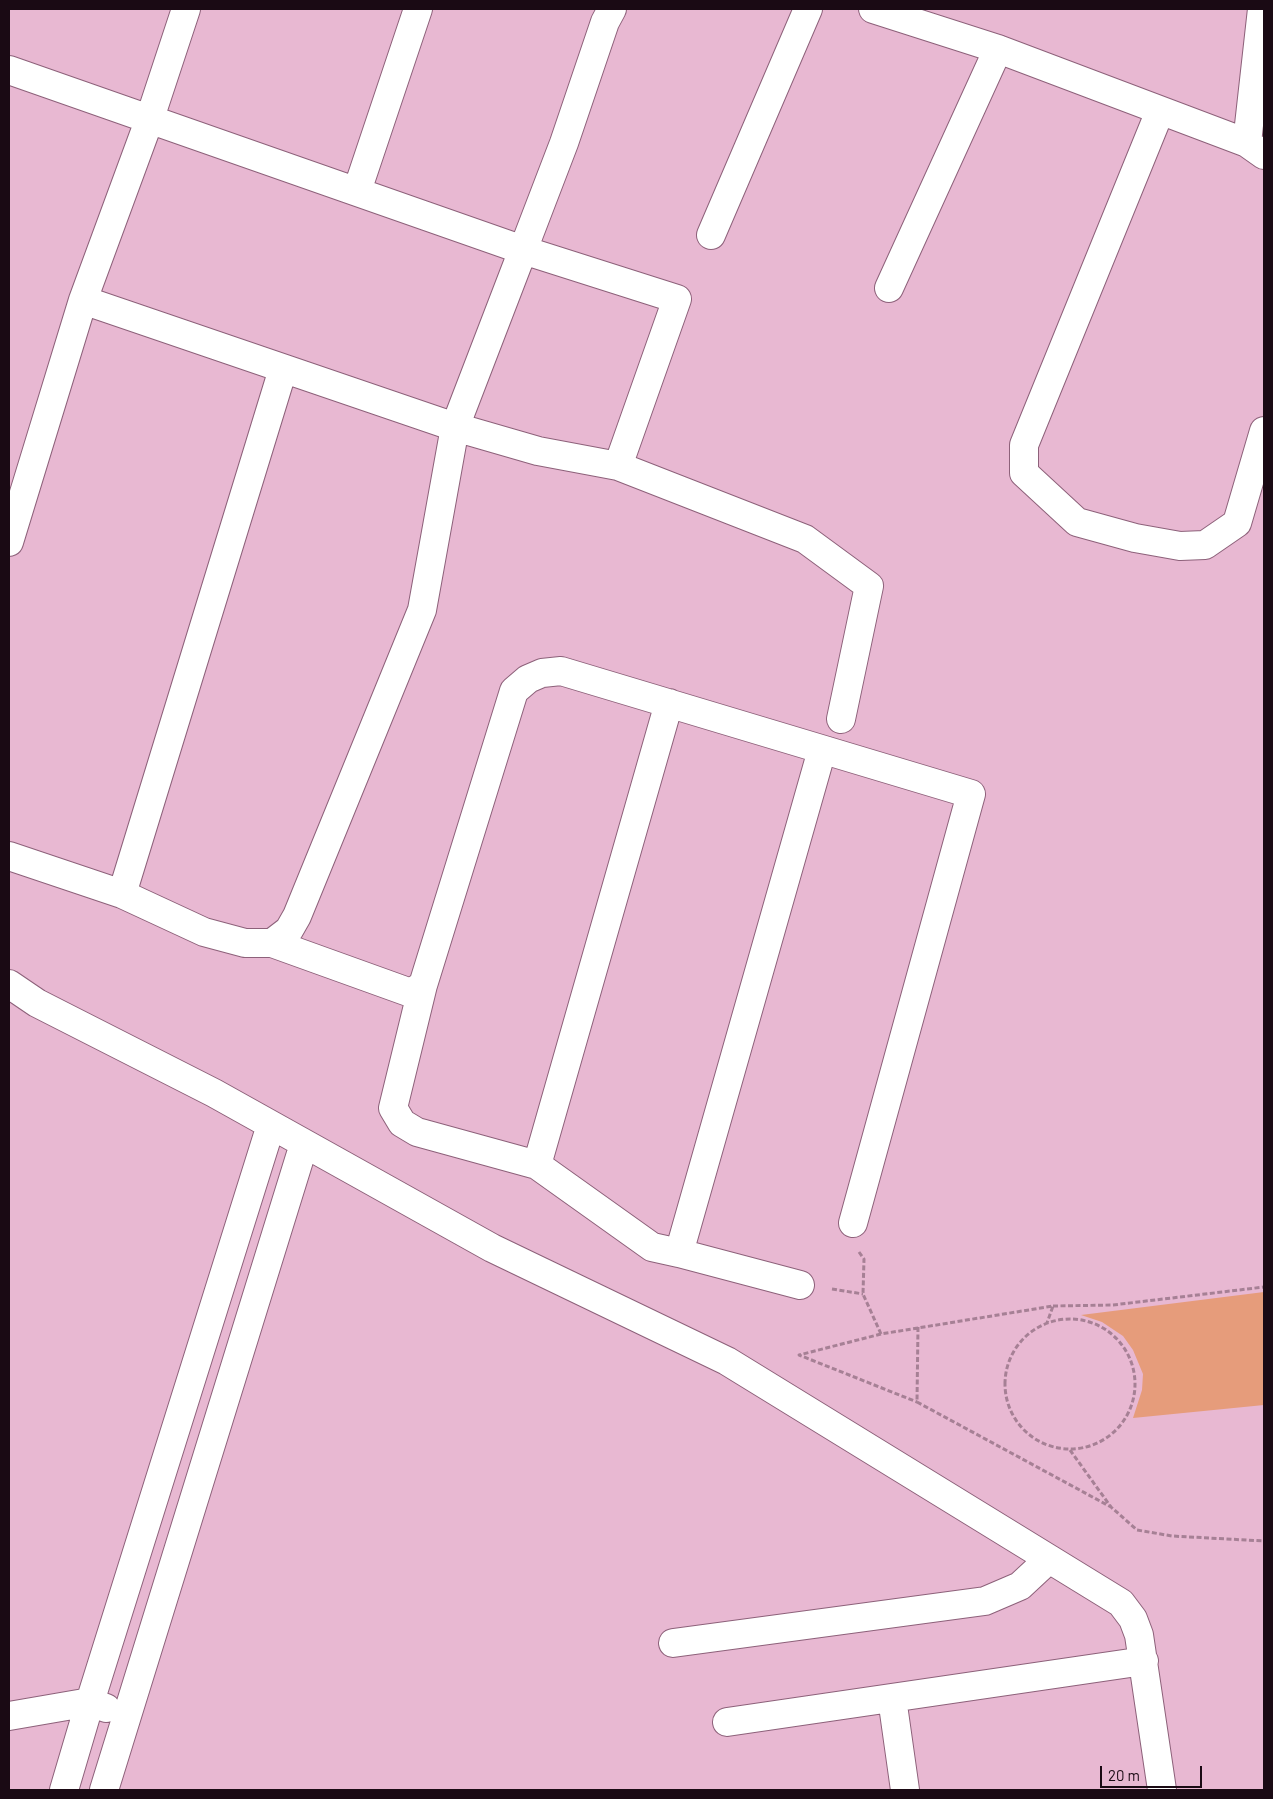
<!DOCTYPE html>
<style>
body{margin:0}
#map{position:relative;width:1273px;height:1799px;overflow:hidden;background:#e8b8d2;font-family:Barlow,sans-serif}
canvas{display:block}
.frame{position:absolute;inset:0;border:10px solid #1a0a14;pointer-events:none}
.scale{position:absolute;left:1100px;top:1766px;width:102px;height:22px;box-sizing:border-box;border:2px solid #1a0a14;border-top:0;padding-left:6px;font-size:15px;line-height:18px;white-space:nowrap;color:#1a0a14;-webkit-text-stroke:4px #e8b8d2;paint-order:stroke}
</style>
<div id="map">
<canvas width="1273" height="1799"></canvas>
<div class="frame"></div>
<div class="scale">20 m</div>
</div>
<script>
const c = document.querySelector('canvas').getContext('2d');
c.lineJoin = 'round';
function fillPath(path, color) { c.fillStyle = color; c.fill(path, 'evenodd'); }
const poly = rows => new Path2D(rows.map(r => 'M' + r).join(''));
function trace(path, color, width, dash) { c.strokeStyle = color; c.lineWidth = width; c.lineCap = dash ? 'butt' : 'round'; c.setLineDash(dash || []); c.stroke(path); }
fillPath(poly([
 [1264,1292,1264,1405,1133,1418,1142,1390,1143,1374,1133,1350,1123,1336,1102,1322,1081,1315]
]), '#e69c7b');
const minor = poly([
 [612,9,605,22,564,143,523,250,677,299,618,466],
 [873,9,998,49,1247,143,1264,155],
 [9,70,523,250,455,427,538,451,618,466,805,539,869,586,841,719],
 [1160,111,1024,445,1024,473,1077,522,1135,538,1180,546,1205,545,1237,523,1264,431],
 [1247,143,1262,9],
 [357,191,418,9],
 [711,235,808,9],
 [889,288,998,49],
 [9,542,83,300,150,118,186,9],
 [9,856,122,894,204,932,245,943,272,943,289,930,297,916,422,610,455,427,83,300],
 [122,894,283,369],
 [272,943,411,993,423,985,514,691,528,679,542,673,561,671,971,794,853,1223],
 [9,984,37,1003,214,1093,492,1248,727,1361,1121,1603,1133,1619,1139,1635,1162,1790],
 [423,985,393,1108,402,1123,417,1132,537,1165,652,1247,679,1253,822,750],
 [537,1165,669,703],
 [679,1253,800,1285],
 [673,1643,985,1601,1020,1586,1049,1559],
 [892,1698,905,1790],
 [9,1716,90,1702,106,1708],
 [727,1722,1144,1661],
 [64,1790,90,1702,271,1125],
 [104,1790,304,1144]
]);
trace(minor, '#8d617a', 30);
trace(poly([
 [859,1252,864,1259,863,1294,881,1334,1053,1306,1047,1323],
 [832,1289,863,1294],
 [1053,1306,1113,1305,1264,1287],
 '1005 1384a65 65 0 1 1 130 0a65 65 0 1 1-130 0Z',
 [918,1327,917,1402,1111,1507],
 [881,1334,799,1355,917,1402],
 [1070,1450,1111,1507,1137,1530,1172,1536,1264,1541]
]), '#a68095', 3, [5, 2.5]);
trace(minor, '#fff', 28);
</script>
